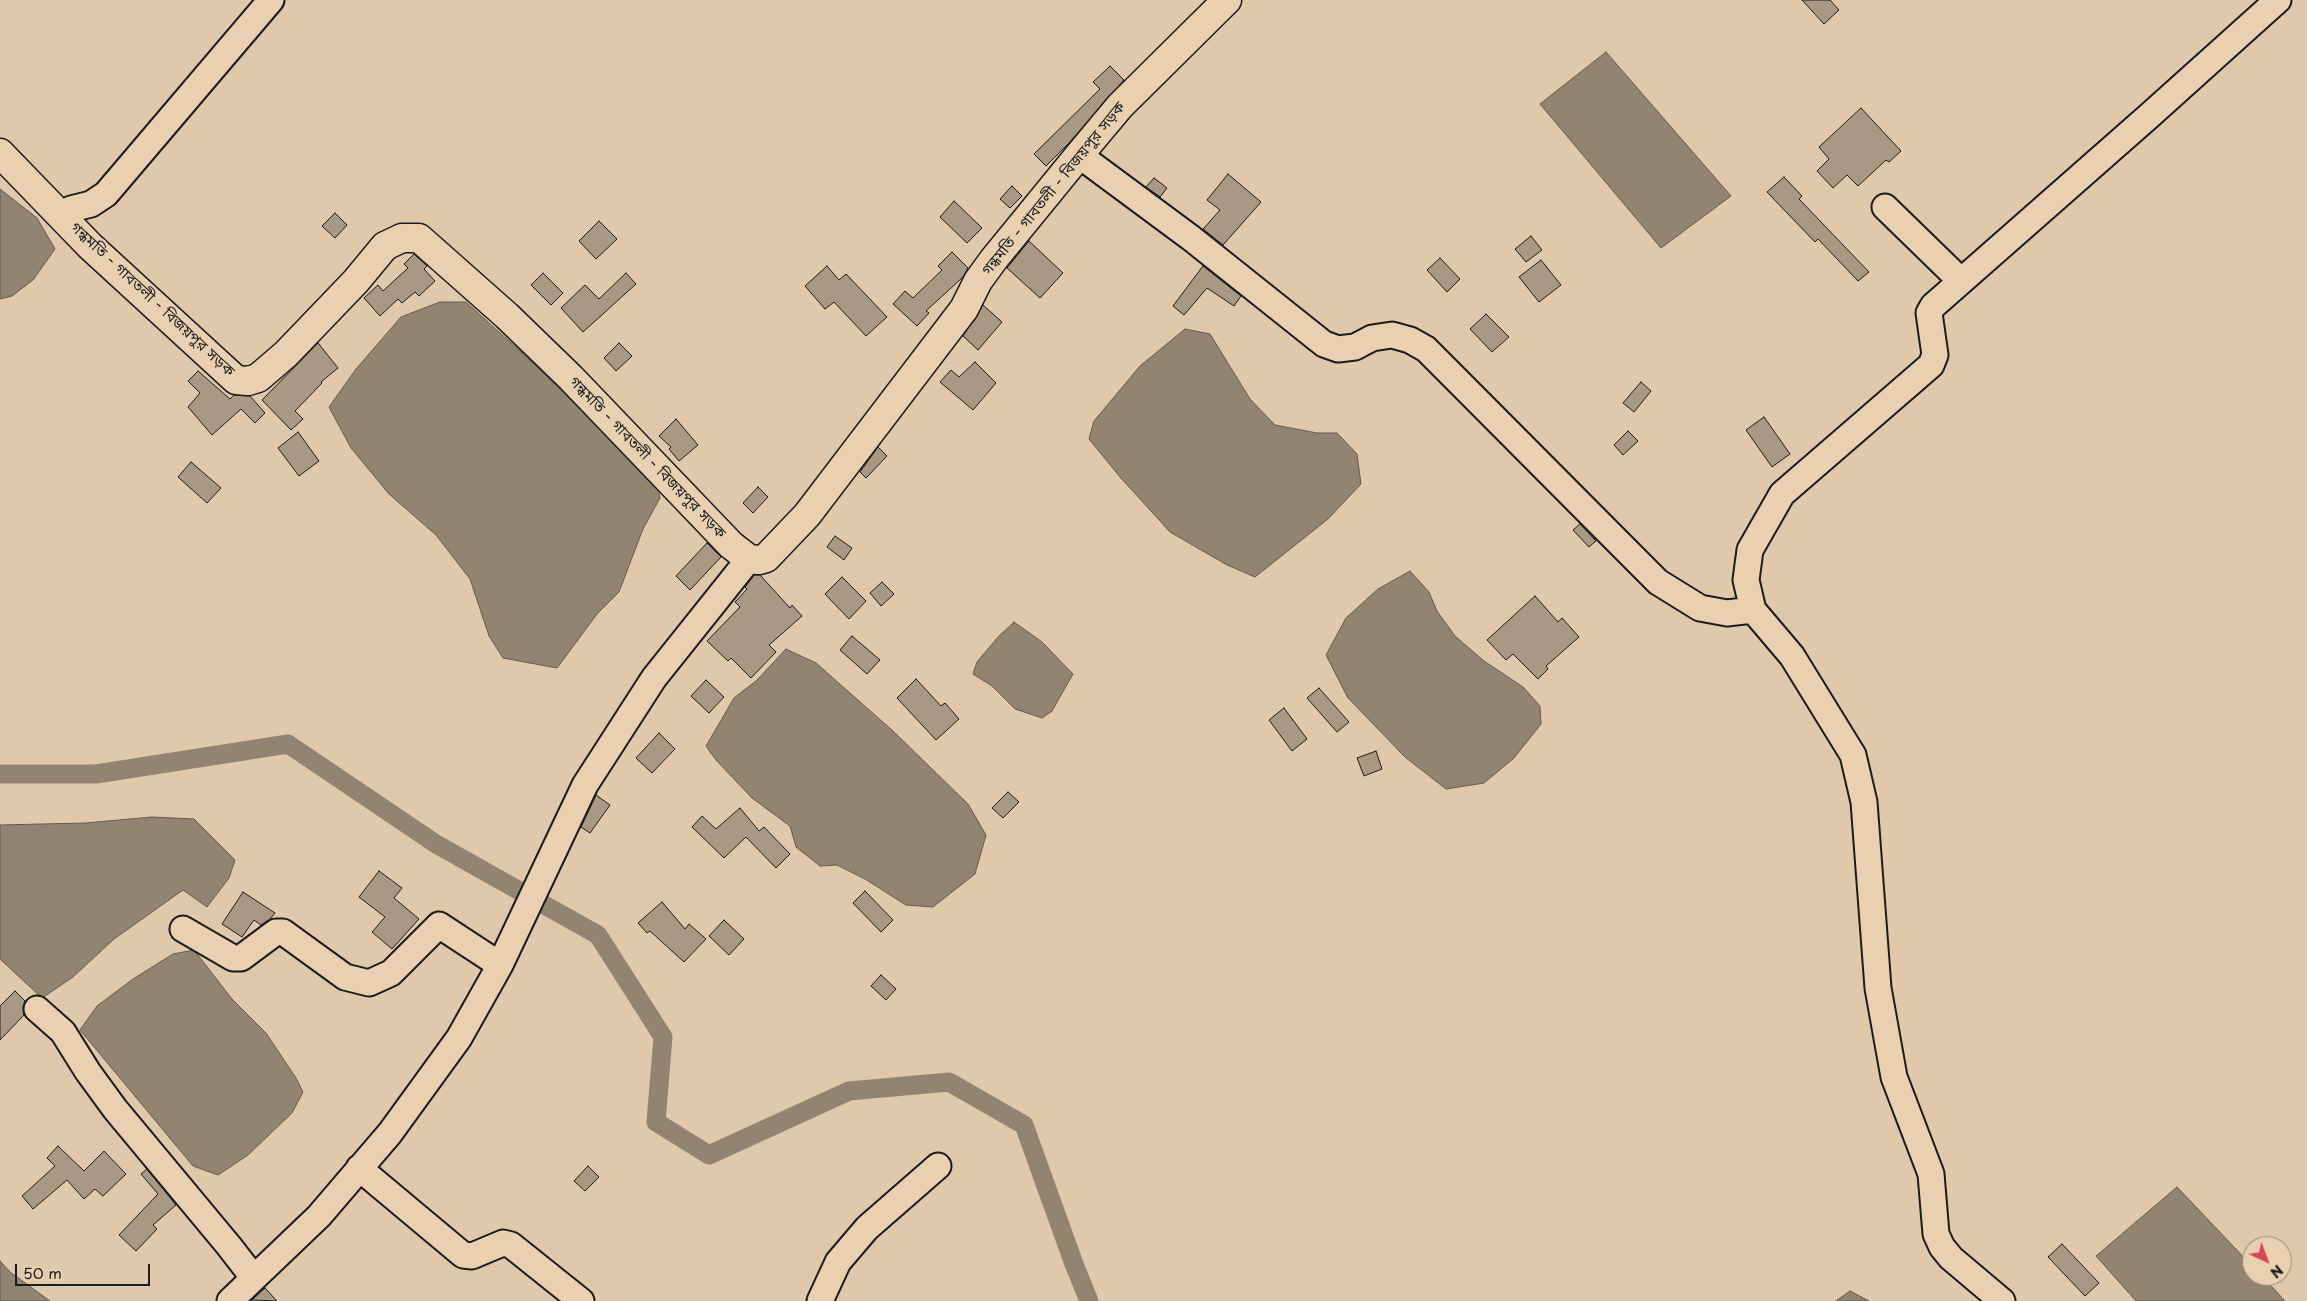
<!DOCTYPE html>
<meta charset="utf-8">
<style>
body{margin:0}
#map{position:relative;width:2307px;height:1301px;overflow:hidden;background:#e0c9aa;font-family:"Playpen Sans",sans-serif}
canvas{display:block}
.north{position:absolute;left:2242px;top:1236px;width:50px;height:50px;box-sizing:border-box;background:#e8d0b0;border:1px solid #968875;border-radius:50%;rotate:137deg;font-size:14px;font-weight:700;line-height:20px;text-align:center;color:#1c1c1c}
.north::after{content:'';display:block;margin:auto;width:18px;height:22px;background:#d1495b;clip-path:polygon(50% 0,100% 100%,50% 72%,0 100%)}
.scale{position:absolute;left:15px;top:1264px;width:135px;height:22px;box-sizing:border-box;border:2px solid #1c1c1c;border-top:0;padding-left:6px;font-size:15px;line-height:18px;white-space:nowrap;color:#1c1c1c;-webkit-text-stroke:4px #e8d0b0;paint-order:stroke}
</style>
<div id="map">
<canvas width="2307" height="1301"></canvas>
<div class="north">N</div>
<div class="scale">50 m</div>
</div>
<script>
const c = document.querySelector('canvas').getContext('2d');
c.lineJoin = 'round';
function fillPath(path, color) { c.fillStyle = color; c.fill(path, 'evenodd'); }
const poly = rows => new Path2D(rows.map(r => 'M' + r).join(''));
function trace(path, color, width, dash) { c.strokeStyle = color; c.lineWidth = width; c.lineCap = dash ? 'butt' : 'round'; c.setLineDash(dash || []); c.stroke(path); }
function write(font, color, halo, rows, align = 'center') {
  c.font = font + ' "Playpen Sans","Noto Sans Bengali",sans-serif'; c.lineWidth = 4.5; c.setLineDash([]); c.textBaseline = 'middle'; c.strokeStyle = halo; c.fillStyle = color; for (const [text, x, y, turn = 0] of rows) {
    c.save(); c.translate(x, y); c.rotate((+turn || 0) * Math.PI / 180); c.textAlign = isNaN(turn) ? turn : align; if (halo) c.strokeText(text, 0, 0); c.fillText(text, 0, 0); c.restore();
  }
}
const water = poly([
 [1606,52,1731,196,1661,248,1540,104,1606,52],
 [0,189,37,218,55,249,33,280,12,296,0,299,0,189],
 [440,302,466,302,533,363,657,484,660,498,643,529,619,592,597,614,557,668,503,658,489,636,470,579,436,535,389,494,351,448,329,407,356,369,401,317,440,302],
 [1185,329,1210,334,1250,399,1275,425,1317,433,1337,433,1357,454,1361,484,1328,519,1255,577,1227,565,1170,532,1120,477,1089,439,1094,421,1140,366,1185,329],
 [1410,571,1429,592,1437,611,1455,636,1484,661,1523,687,1540,706,1541,724,1514,758,1484,783,1446,789,1405,757,1348,698,1326,655,1346,618,1378,589,1410,571],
 [1014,622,1042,642,1073,674,1052,711,1042,718,1015,709,992,686,973,674,977,662,998,637,1014,622],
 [786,649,816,663,893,731,968,804,986,835,975,874,933,907,906,905,865,879,837,865,820,866,796,847,790,826,752,798,716,760,706,746,734,698,757,680,786,649],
 [152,817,194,819,235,860,229,878,207,907,183,890,114,939,73,977,42,998,0,959,0,825,86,823,152,817],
 [194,950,232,999,266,1033,296,1078,303,1092,292,1113,248,1155,218,1175,193,1166,80,1030,97,1006,133,979,173,954,194,950],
 [2177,1187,2252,1266,2252,1276,2262,1276,2285,1301,2136,1301,2096,1256,2177,1187],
 [0,1261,10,1272,50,1301,0,1301,0,1261],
 [1850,1291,1869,1301,1836,1301,1850,1291]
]);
fillPath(water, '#938472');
trace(water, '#635a50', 1);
trace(poly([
 [0,774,96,774,288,744,436,844,598,935,663,1037,656,1122,709,1155,849,1091,949,1082,1024,1125,1074,1264,1089,1301]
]), '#938472', 19);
const building = poly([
 [1802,0,1830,0,1839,10,1824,24,1802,0],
 [1110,66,1124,80,1069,143,1046,166,1034,154,1100,89,1093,82,1110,66],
 [1861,108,1901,151,1889,162,1886,160,1858,186,1847,175,1833,188,1817,171,1829,159,1819,147,1861,108],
 [1228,174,1261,202,1223,245,1203,229,1220,210,1207,200,1228,174],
 [1784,177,1802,196,1799,199,1869,272,1858,281,1818,239,1815,242,1767,192,1784,177],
 [1154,178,1167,188,1160,197,1146,187,1154,178],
 [1012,186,1022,196,1010,208,1000,199,1012,186],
 [954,201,982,228,967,243,940,217,954,201],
 [335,213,347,225,335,238,322,226,335,213],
 [599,221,617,239,596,259,579,241,599,221],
 [1531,236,1542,250,1526,262,1515,249,1531,236],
 [1029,241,1063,273,1040,298,1007,268,1029,241],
 [952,252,968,268,963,277,926,311,929,313,917,326,893,304,905,291,913,298,942,270,938,266,952,252],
 [414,254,427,266,424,269,435,281,419,296,415,292,402,303,398,299,380,316,364,298,378,285,383,291,408,268,404,264,414,254],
 [1440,258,1460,279,1447,292,1427,270,1440,258],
 [1541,260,1561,285,1539,302,1519,277,1541,260],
 [827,266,839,280,846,274,887,317,866,336,834,302,825,309,805,286,827,266],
 [1203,266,1241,296,1234,306,1207,288,1184,315,1173,306,1203,266],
 [543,273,563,293,551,305,531,285,543,273],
 [626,273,636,284,583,332,561,308,585,285,599,299,626,273],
 [983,305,1002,322,978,350,963,336,983,305],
 [1486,314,1509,337,1492,352,1470,329,1486,314],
 [318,343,338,368,321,382,322,383,295,411,303,419,291,430,262,400,318,343],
 [619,343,632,356,616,371,604,358,619,343],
 [975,362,996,383,973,410,940,382,951,370,959,377,975,362],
 [198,371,230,399,234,395,250,396,265,413,255,423,241,409,212,435,188,407,200,393,188,381,198,371],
 [1641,382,1651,391,1634,412,1623,403,1641,382],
 [1764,417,1790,454,1772,467,1746,430,1764,417],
 [676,419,698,445,679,461,669,449,671,447,659,436,676,419],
 [1628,431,1638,441,1623,455,1614,445,1628,431],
 [298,432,319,461,299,476,278,448,298,432],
 [878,447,887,456,866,478,860,472,878,447],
 [191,462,221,488,207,503,178,477,191,462],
 [758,487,768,497,753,513,743,503,758,487],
 [1580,524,1596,541,1589,547,1573,530,1580,524],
 [835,536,852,548,844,560,827,547,835,536],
 [707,543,721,557,690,590,676,576,707,543],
 [754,575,760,575,790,608,792,605,802,616,769,645,776,652,751,678,731,658,728,661,707,641,740,607,735,602,747,589,745,587,754,575],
 [842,577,866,601,849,619,825,594,842,577],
 [882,582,894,594,881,606,870,593,882,582],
 [1535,596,1558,622,1562,618,1579,637,1546,666,1548,669,1538,679,1513,654,1506,660,1487,640,1535,596],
 [852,636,880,660,867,674,840,650,852,636],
 [916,679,941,706,945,703,959,719,936,740,897,698,916,679],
 [706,680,724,697,709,713,691,696,706,680],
 [1319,688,1349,722,1337,732,1307,698,1319,688],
 [1284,708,1307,739,1292,751,1269,720,1284,708],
 [659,733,675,749,652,773,636,758,659,733],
 [1376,751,1382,769,1364,776,1357,758,1376,751],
 [1008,792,1019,802,1003,818,992,808,1008,792],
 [596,795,610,805,590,833,581,827,596,795],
 [740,808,759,831,764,827,790,854,776,868,746,837,724,858,692,827,702,816,716,829,740,808],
 [379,871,402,888,394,898,419,919,392,949,372,932,385,917,359,897,379,871],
 [865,891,893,920,881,932,853,903,865,891],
 [243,892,275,913,270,919,261,925,254,920,242,937,222,924,243,892],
 [662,902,685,929,689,924,706,939,684,962,650,931,647,933,638,923,662,902],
 [724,920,744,939,729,955,709,936,724,920],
 [881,975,896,989,886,1000,871,986,881,975],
 [15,991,25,1001,23,1007,24,1015,0,1040,0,1006,15,991],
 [58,1146,84,1171,104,1151,126,1174,103,1196,95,1189,84,1199,67,1180,33,1209,22,1196,55,1166,47,1158,58,1146],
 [588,1166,599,1177,585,1191,574,1181,588,1166],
 [147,1169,176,1205,153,1225,157,1229,136,1251,119,1235,158,1194,141,1174,147,1169],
 [2062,1244,2099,1283,2085,1296,2048,1257,2062,1244],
 [265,1288,277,1301,252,1300,265,1288]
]);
fillPath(building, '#a99882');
trace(building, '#1c1c1c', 1);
const minor = poly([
 [1079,155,1191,238,1324,344,1338,349,1355,347,1372,338,1392,335,1410,340,1426,349,1658,582,1700,608,1727,613,1753,610,1792,656,1853,755,1864,802,1878,988,1894,1077,1931,1174,1936,1234,1942,1247,1951,1258,2002,1301],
 [1885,207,1960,280],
 [63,216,71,209,91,204,106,194,271,0],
 [1753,610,1746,580,1750,550,1782,494,1931,365,1935,355,1929,313,1933,306,2149,116,2278,0],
 [183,929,233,958,241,958,276,932,283,932,345,977,369,983,391,973,439,925,500,965],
 [37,1009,63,1032,88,1072,115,1109,229,1246,253,1277],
 [359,1168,463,1255,472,1256,503,1243,511,1245,581,1301],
 [230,1301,319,1216,390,1133,459,1038,500,965,585,785,654,678,749,559],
 [820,1301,838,1262,867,1228,938,1166]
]);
const major = poly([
 [0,153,90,246,236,380,248,381,258,378,286,354,356,281,385,246,402,238,419,238,507,316,571,378,731,545,749,559,759,560,766,558,807,515,964,309,978,281,994,259,1079,155,1120,106,1227,0]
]);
trace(minor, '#1c1c1c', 29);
trace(major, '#1c1c1c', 31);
trace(minor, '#e8d0b0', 25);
trace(major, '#e8d0b0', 28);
write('15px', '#1c1c1c', '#e8d0b0', [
 ["গন্ধমতি - গাবতলী - বিজয়পুর সড়ক",1054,189,-51],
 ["গন্ধমতি - গাবতলী - বিজয়পুর সড়ক",152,300,43],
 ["গন্ধমতি - গাবতলী - বিজয়পুর সড়ক",647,458,46]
]);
</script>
